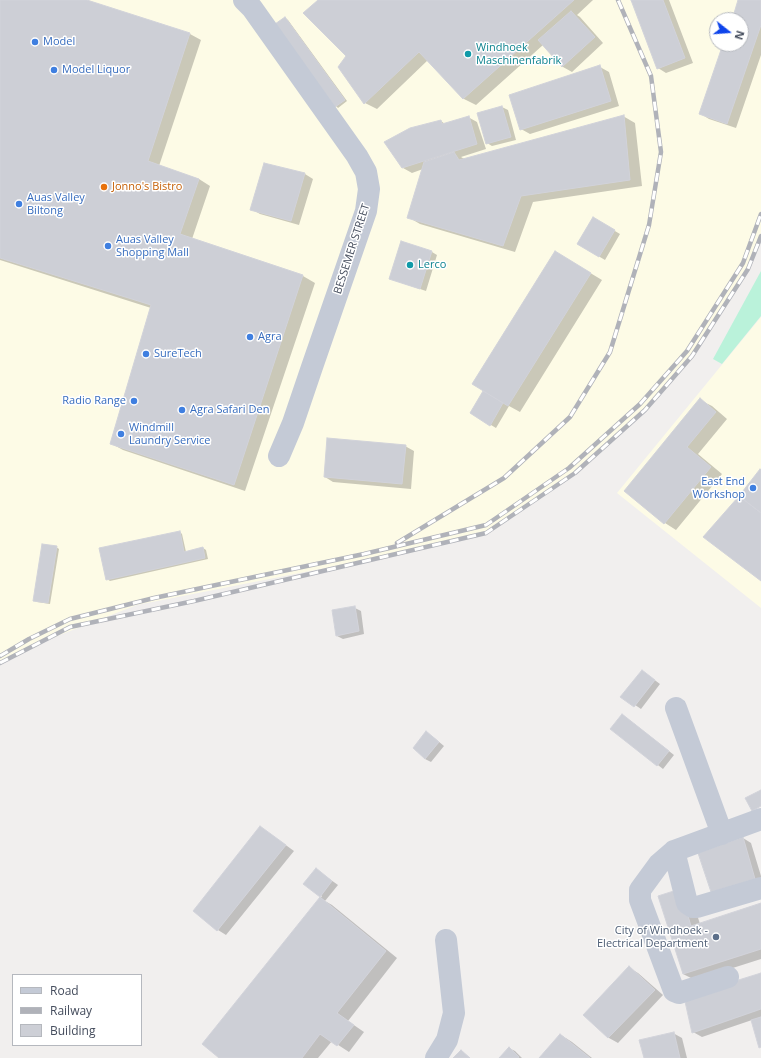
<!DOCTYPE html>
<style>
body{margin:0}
#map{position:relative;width:761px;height:1058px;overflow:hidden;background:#f1efee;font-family:"Open Sans",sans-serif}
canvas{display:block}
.legend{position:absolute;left:12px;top:974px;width:130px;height:72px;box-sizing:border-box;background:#fff;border:1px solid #b5b8be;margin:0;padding:5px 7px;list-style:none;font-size:12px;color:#454d5d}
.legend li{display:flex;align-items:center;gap:8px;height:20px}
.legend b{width:20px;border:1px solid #b5b8be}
.north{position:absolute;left:709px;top:12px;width:40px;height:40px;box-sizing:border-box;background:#fff;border:1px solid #b5b8be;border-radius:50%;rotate:107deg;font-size:11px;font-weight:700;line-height:16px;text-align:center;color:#454d5d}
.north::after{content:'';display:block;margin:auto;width:14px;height:18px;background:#0e44eb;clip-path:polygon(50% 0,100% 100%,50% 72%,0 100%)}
</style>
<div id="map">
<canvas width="761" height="1058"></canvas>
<ul class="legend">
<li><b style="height:5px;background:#c4cad6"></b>Road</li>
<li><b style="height:5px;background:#b0b2b9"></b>Railway</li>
<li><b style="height:11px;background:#cdcfd6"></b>Building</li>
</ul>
<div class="north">N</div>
</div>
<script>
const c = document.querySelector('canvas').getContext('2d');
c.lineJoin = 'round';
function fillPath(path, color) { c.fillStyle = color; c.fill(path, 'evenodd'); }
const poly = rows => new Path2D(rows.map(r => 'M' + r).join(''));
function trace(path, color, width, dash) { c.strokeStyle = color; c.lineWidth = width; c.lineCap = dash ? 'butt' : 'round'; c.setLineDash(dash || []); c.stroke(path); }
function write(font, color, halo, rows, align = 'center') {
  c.font = font + ' "Open Sans",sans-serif'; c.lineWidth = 3; c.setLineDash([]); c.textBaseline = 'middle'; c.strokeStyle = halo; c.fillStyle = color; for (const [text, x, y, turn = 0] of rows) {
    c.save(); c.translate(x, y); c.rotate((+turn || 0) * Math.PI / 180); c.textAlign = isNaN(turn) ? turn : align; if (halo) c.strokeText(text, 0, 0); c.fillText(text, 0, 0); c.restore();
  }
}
fillPath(poly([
 [0,0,761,0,761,236,748,269,692,356,645,410,575,473,486,533,371,559,137,605,34,645,0,665],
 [717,20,741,20,741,44,717,44],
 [761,317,761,608,617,493]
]), '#fdfbe6');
fillPath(poly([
 [761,271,761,316,722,364,713,359]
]), '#baf2da');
fillPath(poly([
 [0,0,84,0,190,34,201,40,159,166,199,179,210,186,192,239,303,276,315,283,245,491,123,450,112,444,151,308,0,260],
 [319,0,593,0,577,15,580,17,603,43,572,72,563,67,543,45,476,105,464,99,428,60,377,109,365,103,348,56],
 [632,0,669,0,693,63,666,73,658,68],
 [740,0,761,0,761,55,736,128,709,119,701,114,724,44,741,44,741,20,733,20],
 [285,18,288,20,347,101,338,108,336,106,276,24],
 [600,67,609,72,619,106,530,134,521,129],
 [502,107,508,110,516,140,492,146,487,143],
 [623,116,635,123,642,186,533,202,515,252,420,224,408,217,423,169,412,173,403,168,441,121,445,124,468,117,477,122,486,149,461,157,466,160],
 [305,174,313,179,299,225,260,214,251,209],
 [593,218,620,234,605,260,578,244],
 [401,242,432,252,437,255,426,291,396,281,390,278],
 [567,259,602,280,520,412,509,406,496,428,471,413],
 [700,400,712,406,727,419,698,454,722,474,676,530,665,523,626,491],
 [405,446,414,451,411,489,333,482,325,477],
 [180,532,182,534,186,552,203,548,206,550,208,559,110,581,107,579],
 [56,547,59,549,50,604,37,602,34,600],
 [355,608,361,611,364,634,343,639,337,636,333,611],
 [648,675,660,684,641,709,622,696],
 [623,715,674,755,663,769,612,729],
 [432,736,444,746,431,762,425,759],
 [269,833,294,851,226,935,218,930],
 [743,838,751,843,761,876,761,884,721,897],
 [317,870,338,885,325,901,332,905,397,958,348,1021,364,1032,349,1052,332,1041,318,1058,221,1058,204,1044,322,896,304,884],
 [691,896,700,924,761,904,761,959,695,980,683,974,659,897],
 [629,968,638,973,663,995,618,1043,609,1038,585,1015],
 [761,974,761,1048,752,1020,702,1037,693,1032],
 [673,1033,682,1038,687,1058,645,1058],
 [561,1035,572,1042,592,1058,540,1058],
 [509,1048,515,1051,522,1058,500,1058]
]), '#0003');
const building = poly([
 [0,0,87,0,190,33,148,161,199,179,180,234,303,275,234,485,110,444,151,305,0,258,0,0],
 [318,0,574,0,463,99,419,52,364,104,338,67,346,56,303,13,318,0],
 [631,0,663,0,685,58,657,69,631,0],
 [738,0,761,0,761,25,727,124,699,114,723,44,741,44,741,20,732,20,738,0],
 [571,11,595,37,562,67,538,40,571,11],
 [285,17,345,100,335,107,275,24,285,17],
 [600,65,611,101,520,130,509,95,600,65],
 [502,106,511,137,486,144,477,113,502,106],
 [624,115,630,180,521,196,503,246,407,218,424,162,454,152,459,160,624,115],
 [469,116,477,144,402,168,384,142,410,128,441,120,442,124,469,116],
 [264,163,305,173,291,221,250,210,264,163],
 [593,217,615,230,599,257,577,244,593,217],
 [401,241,432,251,420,289,389,279,401,241],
 [555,251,591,273,508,406,472,384,555,251],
 [483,391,503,403,490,426,470,413,483,391],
 [700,398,716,412,687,447,711,467,664,524,624,491,700,398],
 [327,438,406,445,402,484,324,477,327,438],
 [760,469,761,470,761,513,739,496,760,469],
 [739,496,761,513,761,581,703,537,739,496],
 [180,531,184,552,203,547,205,558,106,580,99,548,180,531],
 [42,544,57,546,48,603,33,601,42,544],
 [355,606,359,631,336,636,332,610,355,606],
 [642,670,655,680,634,707,620,697,642,670],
 [622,714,669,751,657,766,610,729,622,714],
 [426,731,439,742,425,759,413,748,426,731],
 [761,790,761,806,752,811,745,798,761,790],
 [260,826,286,845,217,931,193,911,260,826],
 [743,837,755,879,711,892,698,853,743,837],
 [316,868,332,881,320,897,303,884,316,868],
 [680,889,691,926,761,903,761,949,683,974,658,896,680,889],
 [320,897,386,951,337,1013,354,1025,337,1046,320,1034,302,1058,219,1058,202,1044,320,897],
 [629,966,655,990,608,1038,583,1015,629,966],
 [761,973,761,1009,692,1033,684,997,761,973],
 [761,1017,761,1047,759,1048,751,1020,761,1017],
 [674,1032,680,1058,644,1058,639,1040,674,1032],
 [560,1034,590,1058,539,1058,560,1034],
 [509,1047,519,1057,518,1058,499,1058,509,1047],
 [461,1050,470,1058,453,1058,461,1050]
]);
fillPath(building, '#cdcfd6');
trace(building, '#d2d3da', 1);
trace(poly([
 [244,0,252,8,357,156,366,172,369,189,366,211,312,367,293,423,279,456],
 [676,708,722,834],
 [674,851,687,903,693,907,697,907,761,888],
 [728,977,679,993,674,991,640,900,640,890,659,864,674,851,761,819],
 [436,1058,447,1040,454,1013,446,940]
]), '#c4cad6', 22);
const rail = poly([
 [397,543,504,478,570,417,610,352,649,225,661,152,651,76,618,0],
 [0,656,29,639,70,619,154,598,364,554,486,525,569,468,640,404,687,351,743,263,761,214],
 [0,663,70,627,194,601,486,533,575,473,645,410,692,356,748,269,761,236]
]);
trace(rail, '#b0b2b9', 4.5);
trace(rail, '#fff', 3, [9]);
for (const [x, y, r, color] of [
 [35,42,4,"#3f7fe0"],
 [468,54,4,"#0f9aa8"],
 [54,70,4,"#3f7fe0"],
 [104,187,4,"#e8710a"],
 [19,204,4,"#3f7fe0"],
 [108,246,4,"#3f7fe0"],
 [410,265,4,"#0f9aa8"],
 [250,337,4,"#3f7fe0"],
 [146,354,4,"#3f7fe0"],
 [134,401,4,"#3f7fe0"],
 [182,410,4,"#3f7fe0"],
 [121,434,4,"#3f7fe0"],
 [753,488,4,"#3f7fe0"],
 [716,937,4,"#5c6f8a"]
]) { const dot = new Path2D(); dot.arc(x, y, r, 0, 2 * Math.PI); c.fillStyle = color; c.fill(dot); trace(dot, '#fff', 1.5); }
write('11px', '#366cbe', '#fff', [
 ["Model",43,42],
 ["Model Liquor",62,70],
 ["Auas Valley",27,198],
 ["Biltong",27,211],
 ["Auas Valley",116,240],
 ["Shopping Mall",116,253],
 ["Agra",258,337],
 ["SureTech",154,354],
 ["Radio Range",126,401,"right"],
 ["Agra Safari Den",190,410],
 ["Windmill",129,428],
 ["Laundry Service",129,441],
 ["East End",745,482,"right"],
 ["Workshop",745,495,"right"]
], 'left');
write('11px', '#0d838f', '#fff', [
 ["Windhoek",476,48],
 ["Maschinenfabrik",476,61],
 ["Lerco",418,265]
], 'left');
write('11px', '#c56008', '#fff', [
 ["Jonno's Bistro",112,187]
], 'left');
write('11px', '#454d5d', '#fff', [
 ["BESSEMER STREET",352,249,-72]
]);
write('11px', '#4e5e75', '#fff', [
 ["City of Windhoek -",708,931],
 ["Electrical Department",708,944]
], 'right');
</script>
